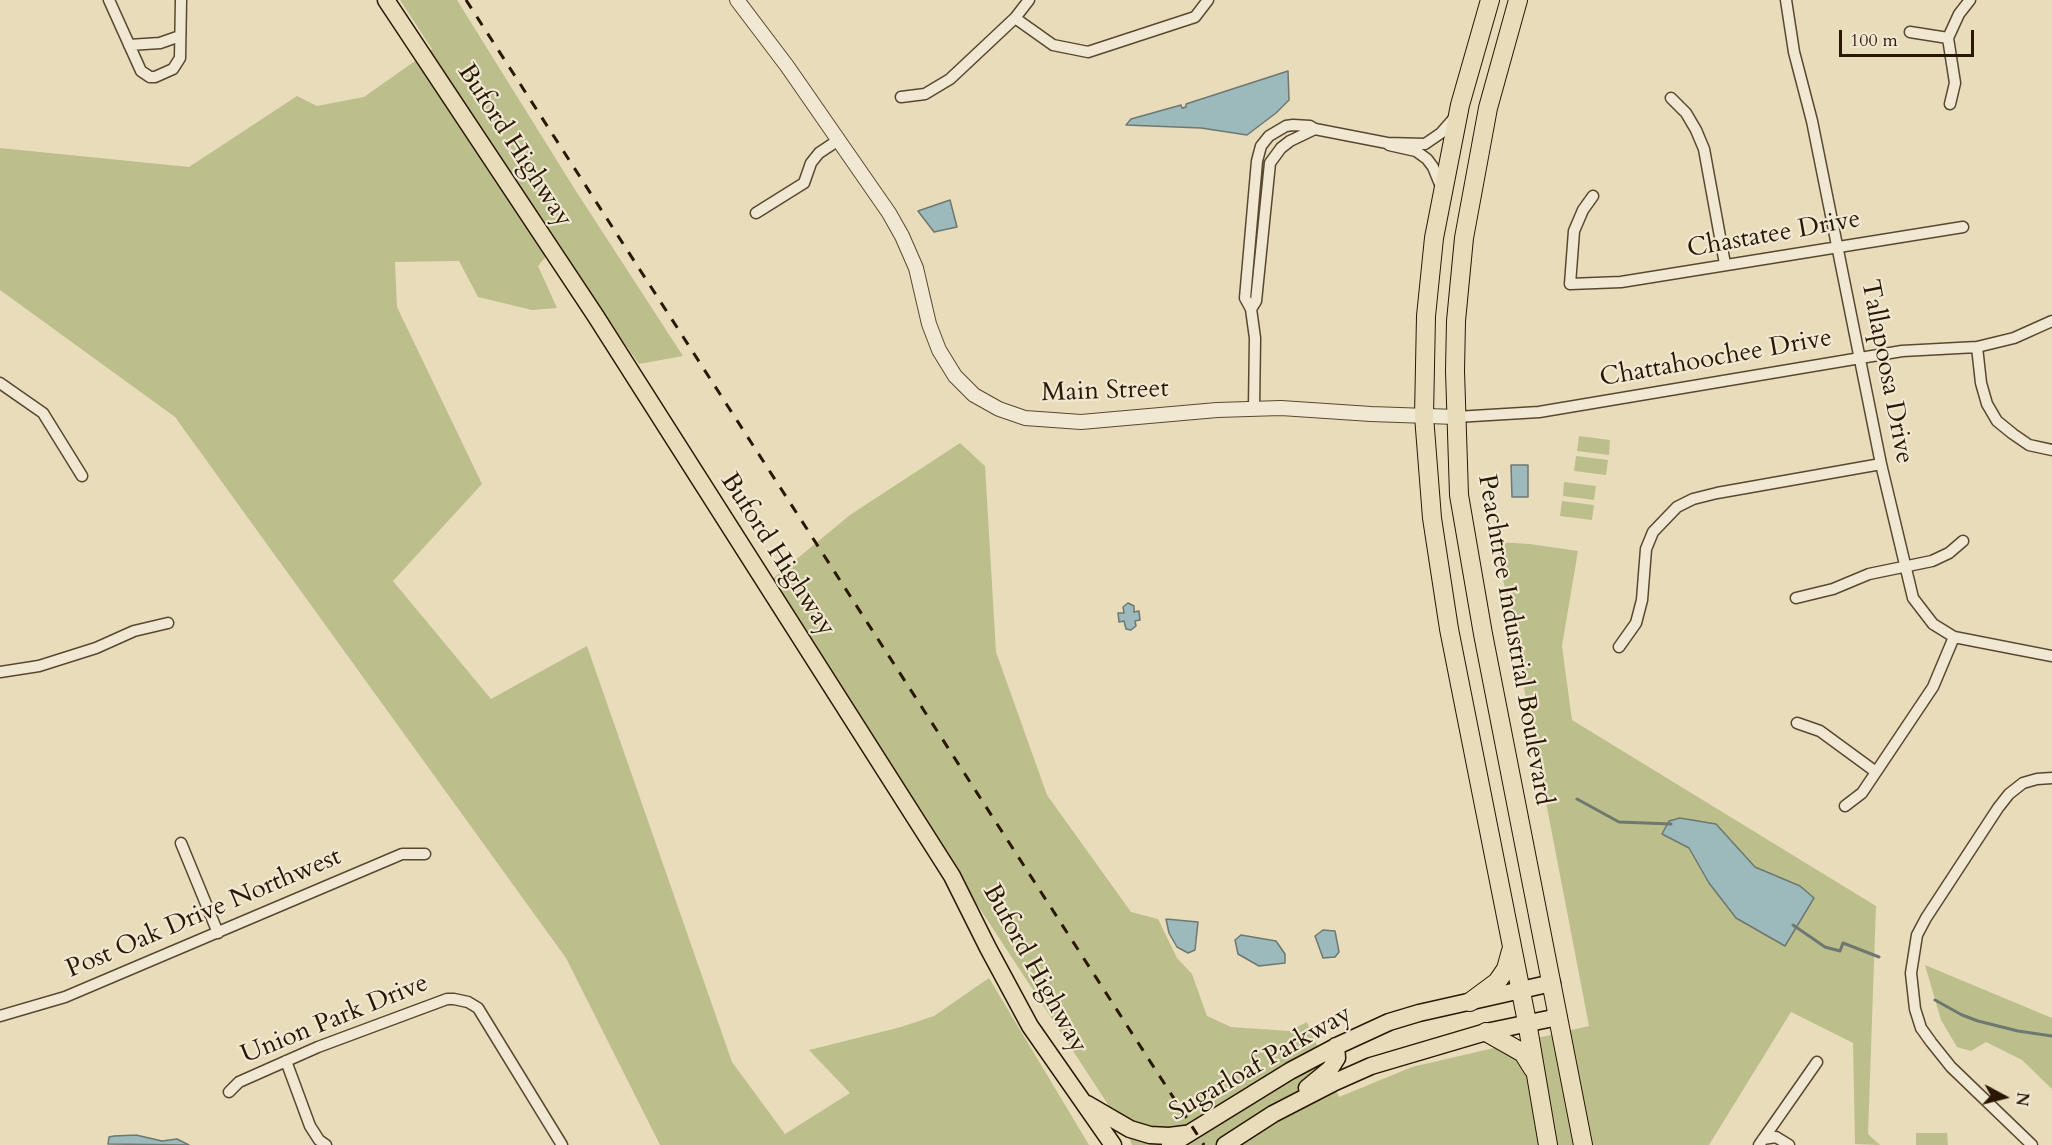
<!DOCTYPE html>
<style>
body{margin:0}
#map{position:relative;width:2052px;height:1145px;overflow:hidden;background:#e9dcbb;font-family:Cardo,serif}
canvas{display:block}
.north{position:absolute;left:1974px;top:1067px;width:60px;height:60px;-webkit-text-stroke:4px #f1e8d3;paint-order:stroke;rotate:97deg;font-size:16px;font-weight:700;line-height:24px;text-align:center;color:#291702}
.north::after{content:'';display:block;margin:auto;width:21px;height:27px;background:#291702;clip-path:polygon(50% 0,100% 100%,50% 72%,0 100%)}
.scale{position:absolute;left:1839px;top:30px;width:135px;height:27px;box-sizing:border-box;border:3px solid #291702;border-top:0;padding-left:8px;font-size:18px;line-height:21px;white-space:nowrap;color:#291702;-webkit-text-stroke:4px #f1e8d3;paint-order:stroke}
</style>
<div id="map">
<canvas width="2052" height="1145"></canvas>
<div class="north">N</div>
<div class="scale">100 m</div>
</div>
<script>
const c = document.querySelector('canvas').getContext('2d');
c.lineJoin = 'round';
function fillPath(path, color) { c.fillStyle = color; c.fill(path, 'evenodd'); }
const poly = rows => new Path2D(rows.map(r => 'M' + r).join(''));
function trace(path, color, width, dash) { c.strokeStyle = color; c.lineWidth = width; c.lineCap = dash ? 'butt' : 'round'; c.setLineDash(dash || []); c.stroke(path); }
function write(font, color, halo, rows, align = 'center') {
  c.font = font + ' Cardo,serif'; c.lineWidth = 4.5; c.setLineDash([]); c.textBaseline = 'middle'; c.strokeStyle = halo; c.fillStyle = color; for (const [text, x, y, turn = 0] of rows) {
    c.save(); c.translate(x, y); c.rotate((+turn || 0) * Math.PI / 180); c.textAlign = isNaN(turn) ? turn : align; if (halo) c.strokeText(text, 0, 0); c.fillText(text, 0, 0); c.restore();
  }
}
fillPath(poly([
 [400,0,457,0,574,188,683,356,639,364,556,245,538,266,557,308,532,310,478,297,459,261,395,262,397,307,482,484,393,581,491,699,587,646,732,1062,785,1134,850,1093,809,1050,901,1027,934,1016,989,978,1089,1145,660,1145,566,958,175,417,0,290,0,148,189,167,297,96,317,106,364,97,432,49],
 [1579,436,1610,440,1609,455,1577,451],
 [960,443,985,466,996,652,1047,795,1131,912,1158,919,1177,958,1192,974,1207,1016,1231,1027,1289,1031,1307,1022,1339,1097,1412,1067,1589,1026,1496,542,1530,544,1578,551,1562,646,1572,720,1876,906,1868,1134,1880,1145,1855,1144,1853,1043,1791,1012,1709,1145,1132,1145,1128,1135,912,805,765,585,850,515],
 [1576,456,1608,460,1606,475,1574,471],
 [1564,482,1596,486,1594,500,1563,496],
 [1562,501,1594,505,1592,520,1560,516],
 [1925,965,2052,1018,2052,1089,2022,1060,1986,1042,1971,1051,1957,1047,1941,1020],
 [1916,1133,1947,1133,1948,1145,1916,1145]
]), '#bcbf8c');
const water = poly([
 [1288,71,1289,100,1276,113,1247,135,1201,128,1126,125,1131,119,1181,105,1182,108,1186,107,1186,104,1288,71],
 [950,200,957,227,934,232,918,211,950,200],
 [1511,465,1528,465,1528,497,1512,497,1511,465],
 [1128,603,1134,606,1134,612,1139,611,1140,620,1135,621,1136,626,1131,630,1126,629,1124,621,1119,622,1118,613,1124,613,1123,607,1128,603],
 [1680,818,1716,824,1755,867,1800,886,1814,898,1785,946,1736,918,1709,883,1689,848,1662,834,1669,821,1680,818],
 [1166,919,1198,922,1195,950,1188,953,1177,947,1169,933,1166,919],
 [1323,930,1335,931,1339,952,1335,957,1323,958,1315,936,1323,930],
 [1241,935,1276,941,1285,954,1285,963,1259,966,1238,954,1235,940,1241,935],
 [136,1135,162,1141,177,1139,189,1145,108,1144,109,1137,114,1136,136,1135]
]);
fillPath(water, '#9cb9bb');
trace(water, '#6e7871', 1.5);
trace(poly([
 [1577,799,1619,822,1671,824],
 [1793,925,1825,947,1840,951,1843,943,1879,957],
 [1935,1000,1962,1015,1978,1021,2018,1031,2052,1036]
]), '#6e7871', 3);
const minor = poly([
 [109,0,141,71,150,77,155,77,173,69,180,58,181,0],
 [1786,0,1794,52,1812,121,1881,464,1913,598,1933,624,1954,637,2052,656],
 [1015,18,1053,45,1088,52,1195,17,1208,0],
 [1910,32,1948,38],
 [129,45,160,43,180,36],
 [901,97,925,94,950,79,1015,18,1029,0],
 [1671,98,1686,113,1696,130,1704,149,1725,264],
 [1950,104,1955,83,1948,38,1959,14,1970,0],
 [1293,125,1310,126,1315,129,1290,141,1281,148,1270,163,1256,301,1251,309,1245,298,1257,161,1261,146,1269,136,1286,126,1293,125],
 [1315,129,1387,143],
 [1442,189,1433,167,1427,159,1416,151,1389,145,1387,143,1425,144,1441,133,1455,117],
 [1593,196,1583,210,1574,231,1570,284,1621,282,1963,227],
 [756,213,804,183,811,163,819,153,837,141],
 [1251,309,1255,338,1254,408],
 [1977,347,1981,383,1987,404,1997,421,2013,434,2029,445,2052,450],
 [0,383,43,413,82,476],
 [1456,417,1539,412,1902,351,1977,347,2014,338,2052,321],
 [1796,598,1833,589,1869,574,1932,561,1949,553,1963,541],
 [1619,647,1636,623,1642,600,1646,549,1653,532,1677,507,1693,499,1717,493,1881,464],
 [0,672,39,666,96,648,134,631,168,623],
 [1797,723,1820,731,1876,772],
 [1845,806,1862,793,1933,687,1954,637],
 [181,843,218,933],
 [0,1016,65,997,402,854,425,854],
 [286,1061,310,1126,319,1140,326,1145],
 [229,1092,239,1082,318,1047,447,999,454,999,468,1002,478,1008,562,1145],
 [1763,1139,1776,1137,1789,1145],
 [1759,1145,1817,1062],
 [2032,1145,1951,1067,1931,1042,1921,1028,1915,1009,1911,973,1917,935,1926,918,1998,808,2009,794,2023,783,2037,779,2052,778]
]);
const tertiary = poly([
 [737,0,787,66,889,213,902,236,916,268,929,324,939,350,955,376,974,395,999,409,1025,418,1081,422,1217,410,1281,408,1371,414,1456,417]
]);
const primary = poly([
 [386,0,595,315,952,876,988,948,1030,1026,1113,1145],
 [1307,1088,1330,1069,1337,1058,1336,1046],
 [1087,1104,1130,1129,1150,1135,1169,1136,1185,1134],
 [1170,1145,1290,1071,1339,1045,1389,1022,1419,1013,1552,983],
 [1225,1145,1273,1114,1335,1082,1371,1066,1486,1032,1558,1017]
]);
const trunk = poly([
 [1490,0,1460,105,1434,238,1426,316,1424,416,1432,518,1449,629,1527,1022,1548,1145],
 [1518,0,1488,108,1464,238,1456,321,1455,371,1459,495,1483,634,1583,1145],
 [1470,1002,1497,982,1506,969,1511,951],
 [1486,1032,1523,1053,1533,1069]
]);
trace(minor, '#594830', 13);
trace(tertiary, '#594830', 16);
trace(primary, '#291702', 19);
trace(trunk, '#291702', 20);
trace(minor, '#f1e8d3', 10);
trace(tertiary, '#f1e8d3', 14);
trace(primary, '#e9dcbb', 16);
trace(trunk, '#e9dcbb', 18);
trace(poly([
 [466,0,1204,1145]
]), '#291702', 3, [10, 10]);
write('26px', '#291702', '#f1e8d3', [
 ["Buford Highway",514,146,57],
 ["Chastatee Drive",1774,235,-10],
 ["Chattahoochee Drive",1716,359,-10],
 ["Tallapoosa Drive",1886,372,79],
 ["Main Street",1105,392,-2],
 ["Buford Highway",777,555,57],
 ["Peachtree Industrial Boulevard",1514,640,80],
 ["Post Oak Drive Northwest",204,914,-23],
 ["Buford Highway",1034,969,61],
 ["Union Park Drive",335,1020,-22],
 ["Sugarloaf Parkway",1261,1064,-30]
]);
</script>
